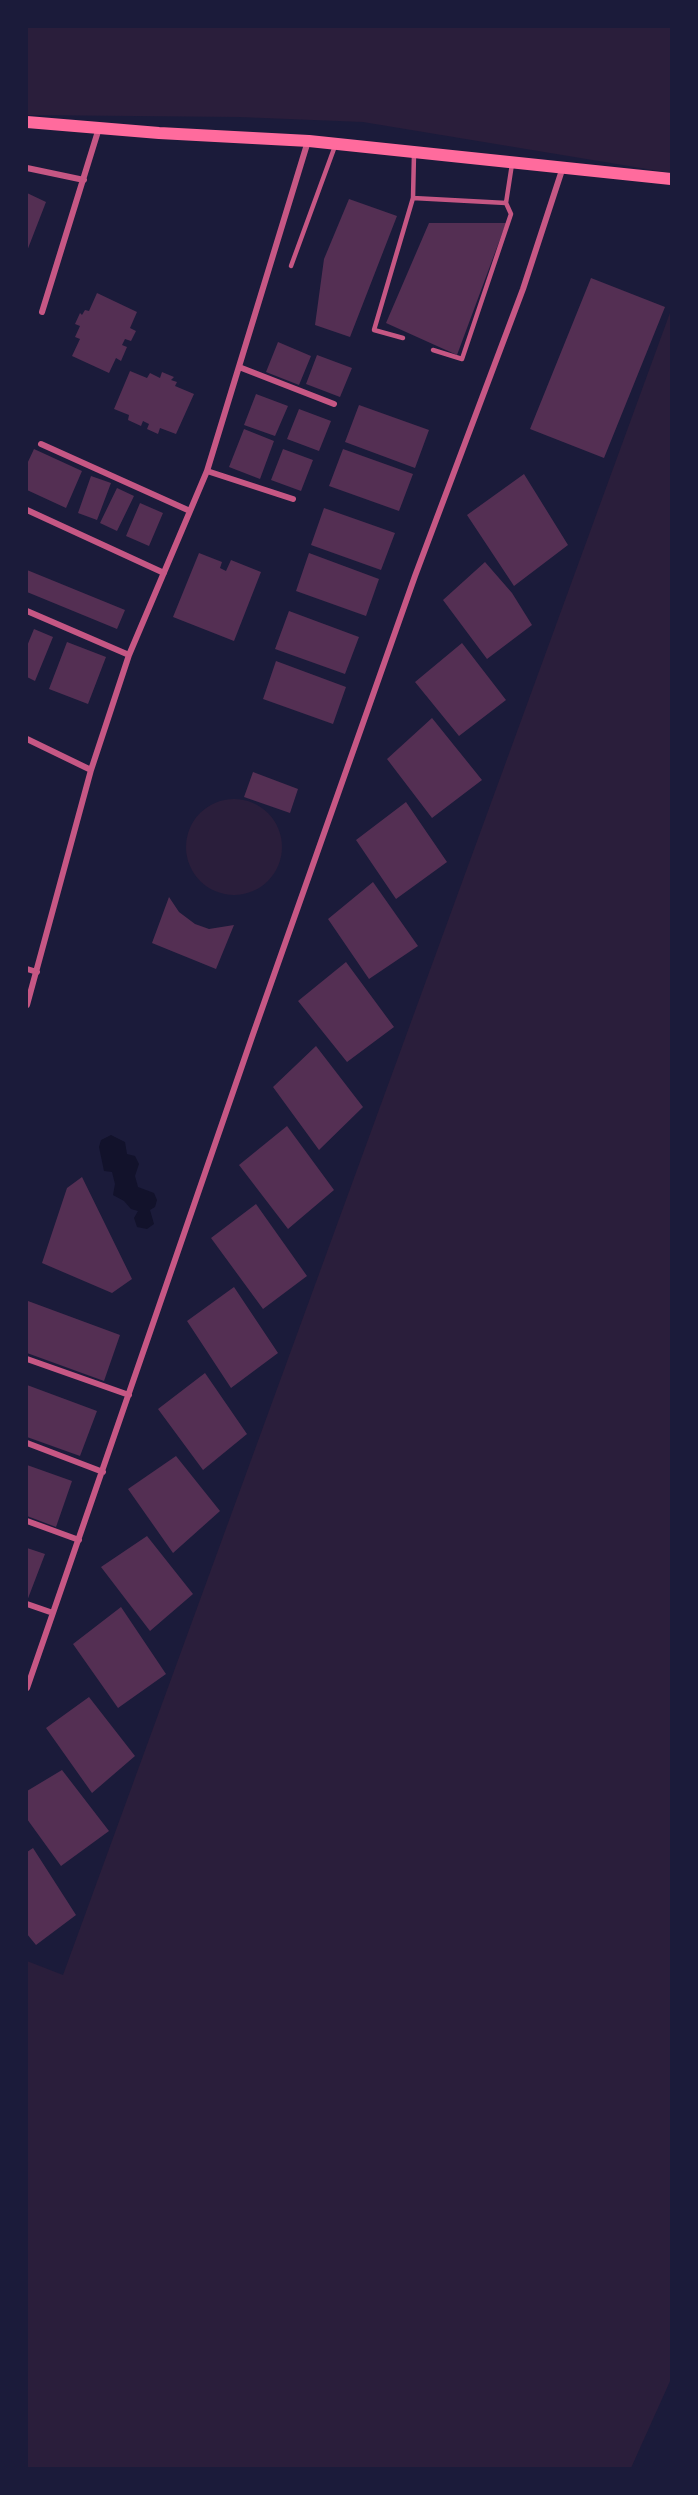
<!DOCTYPE html>
<style>
body{margin:0}
#map{position:relative;width:698px;height:2495px;overflow:hidden;background:#1b1b3a;font-family:Mulish,sans-serif}
canvas{display:block}
.frame{position:absolute;inset:0;border:28px solid #1b1b3a;pointer-events:none}
</style>
<div id="map">
<canvas width="698" height="2495"></canvas>
<div class="frame"></div>
</div>
<script>
const c = document.querySelector('canvas').getContext('2d');
c.lineJoin = 'round';
function fillPath(path, color) { c.fillStyle = color; c.fill(path, 'evenodd'); }
const poly = rows => new Path2D(rows.map(r => 'M' + r).join(''));
function trace(path, color, width, dash) { c.strokeStyle = color; c.lineWidth = width; c.lineCap = dash ? 'butt' : 'round'; c.setLineDash(dash || []); c.stroke(path); }
fillPath(poly([
 [27,27,671,27,671,173,363,122,239,117,27,115],
 [671,310,671,2379,631,2468,27,2468,27,1961,63,1975],
 '186 847a48 48 0 1 1 96 0a48 48 0 1 1-96 0Z'
]), '#2a1e3b');
fillPath(poly([
 [111,1135,125,1142,127,1154,135,1156,139,1164,135,1176,138,1187,154,1193,157,1200,155,1207,150,1210,154,1224,147,1229,137,1227,134,1218,138,1211,131,1209,124,1201,113,1195,115,1184,112,1172,104,1171,99,1147,101,1140]
]), '#12122b');
fillPath(poly([
 [27,193,46,202,27,251],
 [349,199,397,216,350,337,315,325,324,259],
 [429,223,506,223,457,355,386,323],
 [591,278,665,307,604,458,530,429],
 [97,293,137,312,130,328,136,331,131,341,125,339,122,345,127,347,121,361,116,358,109,373,72,356,80,339,75,337,80,326,75,324,80,313,82,315,85,310,89,311],
 [278,342,311,356,299,385,266,372],
 [317,355,352,368,340,397,306,384],
 [130,371,147,378,150,373,160,378,162,372,174,377,171,380,177,382,175,386,194,394,176,434,160,428,158,434,147,429,149,424,143,421,141,426,128,420,129,415,114,409],
 [256,394,288,406,275,436,244,425],
 [359,405,429,430,415,468,345,442],
 [299,409,331,421,319,451,287,439],
 [244,429,274,441,260,479,229,467],
 [34,449,82,471,66,508,27,490,27,464],
 [283,449,313,460,301,491,271,480],
 [343,449,413,474,399,511,329,486],
 [524,474,568,545,514,586,467,515],
 [91,476,111,483,97,520,78,513],
 [117,488,134,496,117,531,100,523],
 [140,503,163,513,149,546,126,536],
 [324,508,395,533,381,570,311,545],
 [199,553,222,562,220,568,226,571,231,560,261,572,234,641,173,617],
 [309,553,379,579,366,616,296,591],
 [485,562,512,593,532,625,487,659,443,600],
 [27,570,125,610,117,629,27,592],
 [289,611,359,637,345,674,275,649],
 [34,629,53,637,35,681,27,677,27,646],
 [67,642,106,657,88,704,49,689],
 [462,643,506,700,459,736,415,682],
 [276,661,346,687,333,724,263,699],
 [432,718,482,780,432,818,387,759],
 [253,772,298,789,290,813,244,797],
 [406,802,447,862,396,899,356,840],
 [373,882,418,946,369,979,328,919],
 [169,897,179,912,195,924,209,929,234,925,216,969,152,943],
 [346,962,394,1027,347,1062,298,1001],
 [316,1046,363,1107,319,1150,273,1087],
 [287,1126,334,1190,288,1229,239,1165],
 [82,1177,132,1279,112,1293,42,1263,67,1188],
 [256,1204,307,1276,263,1309,211,1238],
 [234,1287,278,1353,231,1388,187,1321],
 [28,1301,120,1335,104,1381,27,1353],
 [205,1373,247,1434,203,1470,158,1409],
 [27,1385,97,1411,80,1456,27,1437],
 [176,1456,220,1511,173,1553,128,1489],
 [27,1465,72,1481,56,1527,27,1516],
 [147,1536,193,1594,150,1631,101,1567],
 [27,1548,45,1554,27,1601],
 [121,1607,166,1674,118,1708,73,1644],
 [89,1697,135,1756,92,1793,46,1728],
 [62,1770,109,1831,61,1866,27,1819,27,1791],
 [33,1848,76,1915,36,1945,27,1934,27,1852]
]), '#542f53');
trace(poly([
 [413,198,506,203],
 [291,266,335,146],
 [403,338,374,330,413,198,414,154],
 [433,350,462,359,511,214,506,203,512,164]
]), '#c65784', 4.5);
trace(poly([
 [27,168,84,180],
 [42,312,99,128],
 [239,367,334,404],
 [41,444,190,511],
 [207,471,293,499],
 [27,510,164,573],
 [27,611,129,655],
 [27,739,91,770],
 [27,969,37,972],
 [27,1005,91,770,129,655,207,471,308,141],
 [27,1359,129,1395],
 [27,1443,103,1472],
 [27,1521,79,1540],
 [27,1604,53,1613],
 [27,1688,252,1037,415,576,523,289,563,167]
]), '#c65784', 6);
trace(poly([
 [27,122,159,133,309,141,671,179]
]), '#ff6b9d', 12);
</script>
